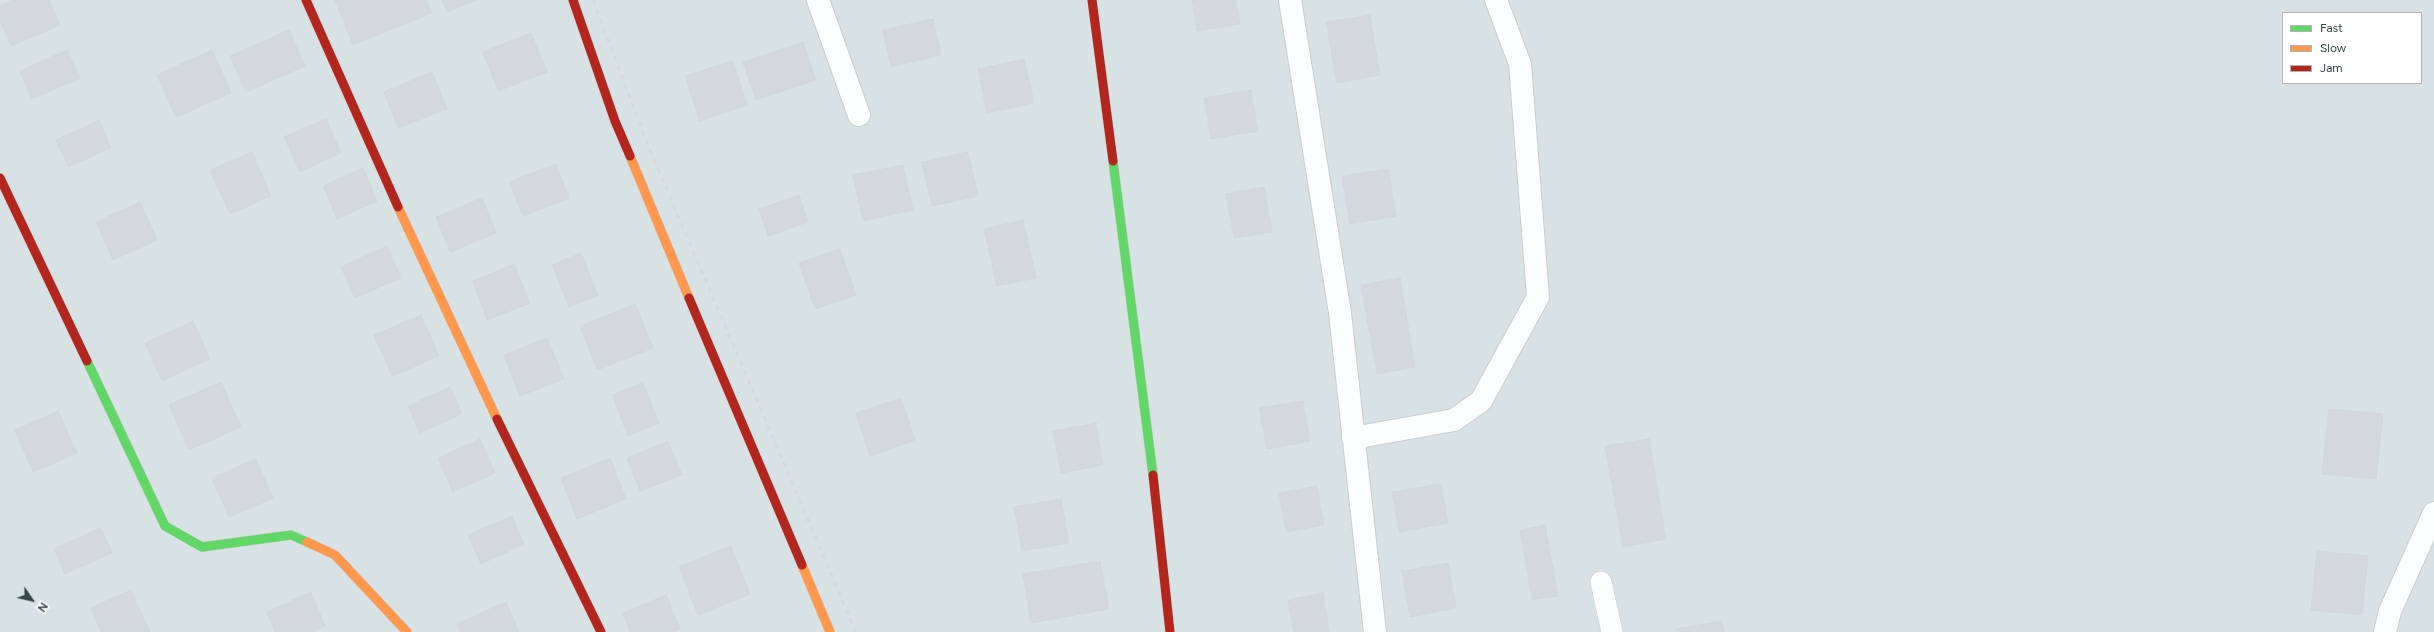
<!DOCTYPE html>
<style>
body{margin:0}
#map{position:relative;width:2434px;height:632px;overflow:hidden;background:#ebf0f1;font-family:Figtree,sans-serif}
canvas{display:block}
.legend{position:absolute;left:2282px;top:12px;width:140px;height:72px;box-sizing:border-box;background:#fff;border:1px solid #afb5b5;margin:0;padding:5px 7px;list-style:none;font-size:12px;color:#364547}
.legend li{display:flex;align-items:center;gap:8px;height:20px}
.legend b{width:20px;border:1px solid #afb5b5}
.north{position:absolute;left:12px;top:580px;width:40px;height:40px;-webkit-text-stroke:3px #fff;paint-order:stroke;rotate:124deg;font-size:11px;font-weight:700;line-height:16px;text-align:center;color:#364547}
.north::after{content:'';display:block;margin:auto;width:14px;height:18px;background:#364547;clip-path:polygon(50% 0,100% 100%,50% 72%,0 100%)}
</style>
<div id="map">
<canvas width="2434" height="632"></canvas>
<ul class="legend">
<li><b style="height:5px;background:#63d668"></b>Fast</li>
<li><b style="height:5px;background:#ff974d"></b>Slow</li>
<li><b style="height:5px;background:#b3261e"></b>Jam</li>
</ul>
<div class="north">N</div>
</div>
<script>
const c = document.querySelector('canvas').getContext('2d');
c.lineJoin = 'round';
function fillPath(path, color) { c.fillStyle = color; c.fill(path, 'evenodd'); }
const poly = rows => new Path2D(rows.map(r => 'M' + r).join(''));
function trace(path, color, width, dash) { c.strokeStyle = color; c.lineWidth = width; c.lineCap = dash ? 'butt' : 'round'; c.setLineDash(dash || []); c.stroke(path); }
fillPath(poly([
 [0,0,2434,0,2434,632,0,632],
 [2283,13,2421,13,2421,83,2283,83]
]), '#d8e2e5');
const building = poly([
 [12,0,49,0,60,25,11,46,0,20,0,6,12,0],
 [335,0,426,0,432,13,353,45,335,0],
 [442,0,477,0,447,12,442,0],
 [1192,0,1236,0,1240,24,1197,31,1192,0],
 [1370,15,1380,75,1337,83,1326,22,1370,15],
 [933,19,941,55,891,67,883,30,933,19],
 [289,30,305,66,246,92,230,56,289,30],
 [531,33,547,72,498,91,483,52,531,33],
 [803,42,816,80,756,100,743,62,803,42],
 [67,50,80,78,32,99,20,71,67,50],
 [212,50,231,93,176,117,157,75,212,50],
 [1024,59,1034,103,987,113,978,69,1024,59],
 [733,61,747,105,700,121,685,76,733,61],
 [432,72,447,109,398,128,384,92,432,72],
 [1251,90,1258,131,1211,139,1204,98,1251,90],
 [326,119,341,153,300,172,284,137,326,119],
 [99,120,111,148,68,167,56,140,99,120],
 [252,152,271,196,230,214,210,170,252,152],
 [968,152,978,196,932,206,922,162,968,152],
 [556,164,569,198,523,216,509,182,556,164],
 [903,165,913,210,863,221,853,175,903,165],
 [363,168,377,201,337,219,323,186,363,168],
 [1388,169,1396,216,1350,224,1342,176,1388,169],
 [1264,187,1272,232,1234,238,1226,194,1264,187],
 [799,195,808,222,768,236,759,209,799,195],
 [482,198,496,233,450,252,436,217,482,198],
 [140,202,157,240,113,260,96,222,140,202],
 [1023,220,1036,278,997,286,984,229,1023,220],
 [387,246,401,278,355,298,341,267,387,246],
 [840,249,856,295,815,309,799,263,840,249],
 [581,253,598,296,569,307,552,265,581,253],
 [514,264,530,303,487,320,473,281,514,264],
 [1400,278,1415,367,1377,374,1361,285,1400,278],
 [635,304,653,348,597,370,580,326,635,304],
 [421,315,439,356,392,376,374,335,421,315],
 [193,321,210,359,162,381,145,343,193,321],
 [547,338,564,379,520,396,504,355,547,338],
 [221,382,241,427,189,450,169,405,221,382],
 [643,383,659,423,628,436,612,395,643,383],
 [450,387,462,414,420,433,408,406,450,387],
 [901,398,915,440,870,456,856,413,901,398],
 [1303,401,1310,441,1267,449,1259,408,1303,401],
 [2329,409,2383,414,2376,479,2322,474,2329,409],
 [58,411,77,453,33,472,15,430,58,411],
 [1096,423,1103,465,1061,473,1053,431,1096,423],
 [480,439,495,473,453,492,438,458,480,439],
 [1649,439,1666,539,1623,547,1605,446,1649,439],
 [668,441,682,475,640,491,627,458,668,441],
 [610,458,626,499,577,519,561,478,610,458],
 [256,459,273,498,229,517,212,478,256,459],
 [1441,484,1448,523,1399,532,1392,492,1441,484],
 [1317,486,1324,525,1286,532,1279,493,1317,486],
 [1061,499,1069,543,1022,551,1014,507,1061,499],
 [512,516,524,544,481,564,468,535,512,516],
 [1545,525,1558,596,1532,600,1520,530,1545,525],
 [101,528,112,553,65,574,54,549,101,528],
 [731,546,750,594,698,615,679,567,731,546],
 [2317,551,2368,556,2362,615,2311,610,2317,551],
 [1100,561,1109,609,1031,623,1023,574,1100,561],
 [1448,563,1456,608,1410,617,1402,571,1448,563],
 [131,590,150,632,101,632,91,608,131,590],
 [311,592,325,626,311,632,275,632,267,612,311,592],
 [1323,593,1329,632,1294,632,1288,600,1323,593],
 [666,595,680,629,673,632,630,632,623,613,666,595],
 [506,602,519,632,460,632,457,624,506,602],
 [1722,621,1724,632,1677,632,1676,629,1722,621]
]);
fillPath(building, '#d3d9db');
trace(building, '#d1d8d9', 1);
const lane = poly([
 [1601,582,1612,632]
]);
const street = poly([
 [818,0,859,115],
 [1290,0,1340,313,1375,632],
 [1353,438,1454,420,1481,401,1538,297,1520,64,1496,0],
 [2385,632,2390,611,2434,513]
]);
const fast = poly([
 [1113,161,1153,475],
 [87,361,165,526,202,547,291,535,307,542]
]);
const slow = poly([
 [630,156,689,298],
 [398,207,497,419],
 [307,542,335,555,407,632],
 [802,565,830,632]
]);
const jam = poly([
 [306,0,398,207],
 [573,0,615,121,630,156],
 [1092,0,1113,161],
 [0,178,87,361],
 [689,298,802,565],
 [497,419,601,632],
 [1153,475,1170,632]
]);
trace(lane, '#c8cecf', 22);
trace(street, '#c8cecf', 24);
trace(fast, '#c3ced1', 10);
trace(slow, '#c3ced1', 10);
trace(jam, '#c3ced1', 10);
trace(lane, '#fcfdfd', 21);
trace(street, '#fcfdfd', 22);
trace(fast, '#63d668', 9);
trace(slow, '#ff974d', 9);
trace(jam, '#b3261e', 9);
trace(poly([
 [593,0,647,143,856,632]
]), '#d8d9d9', 3, [5, 5]);
</script>
